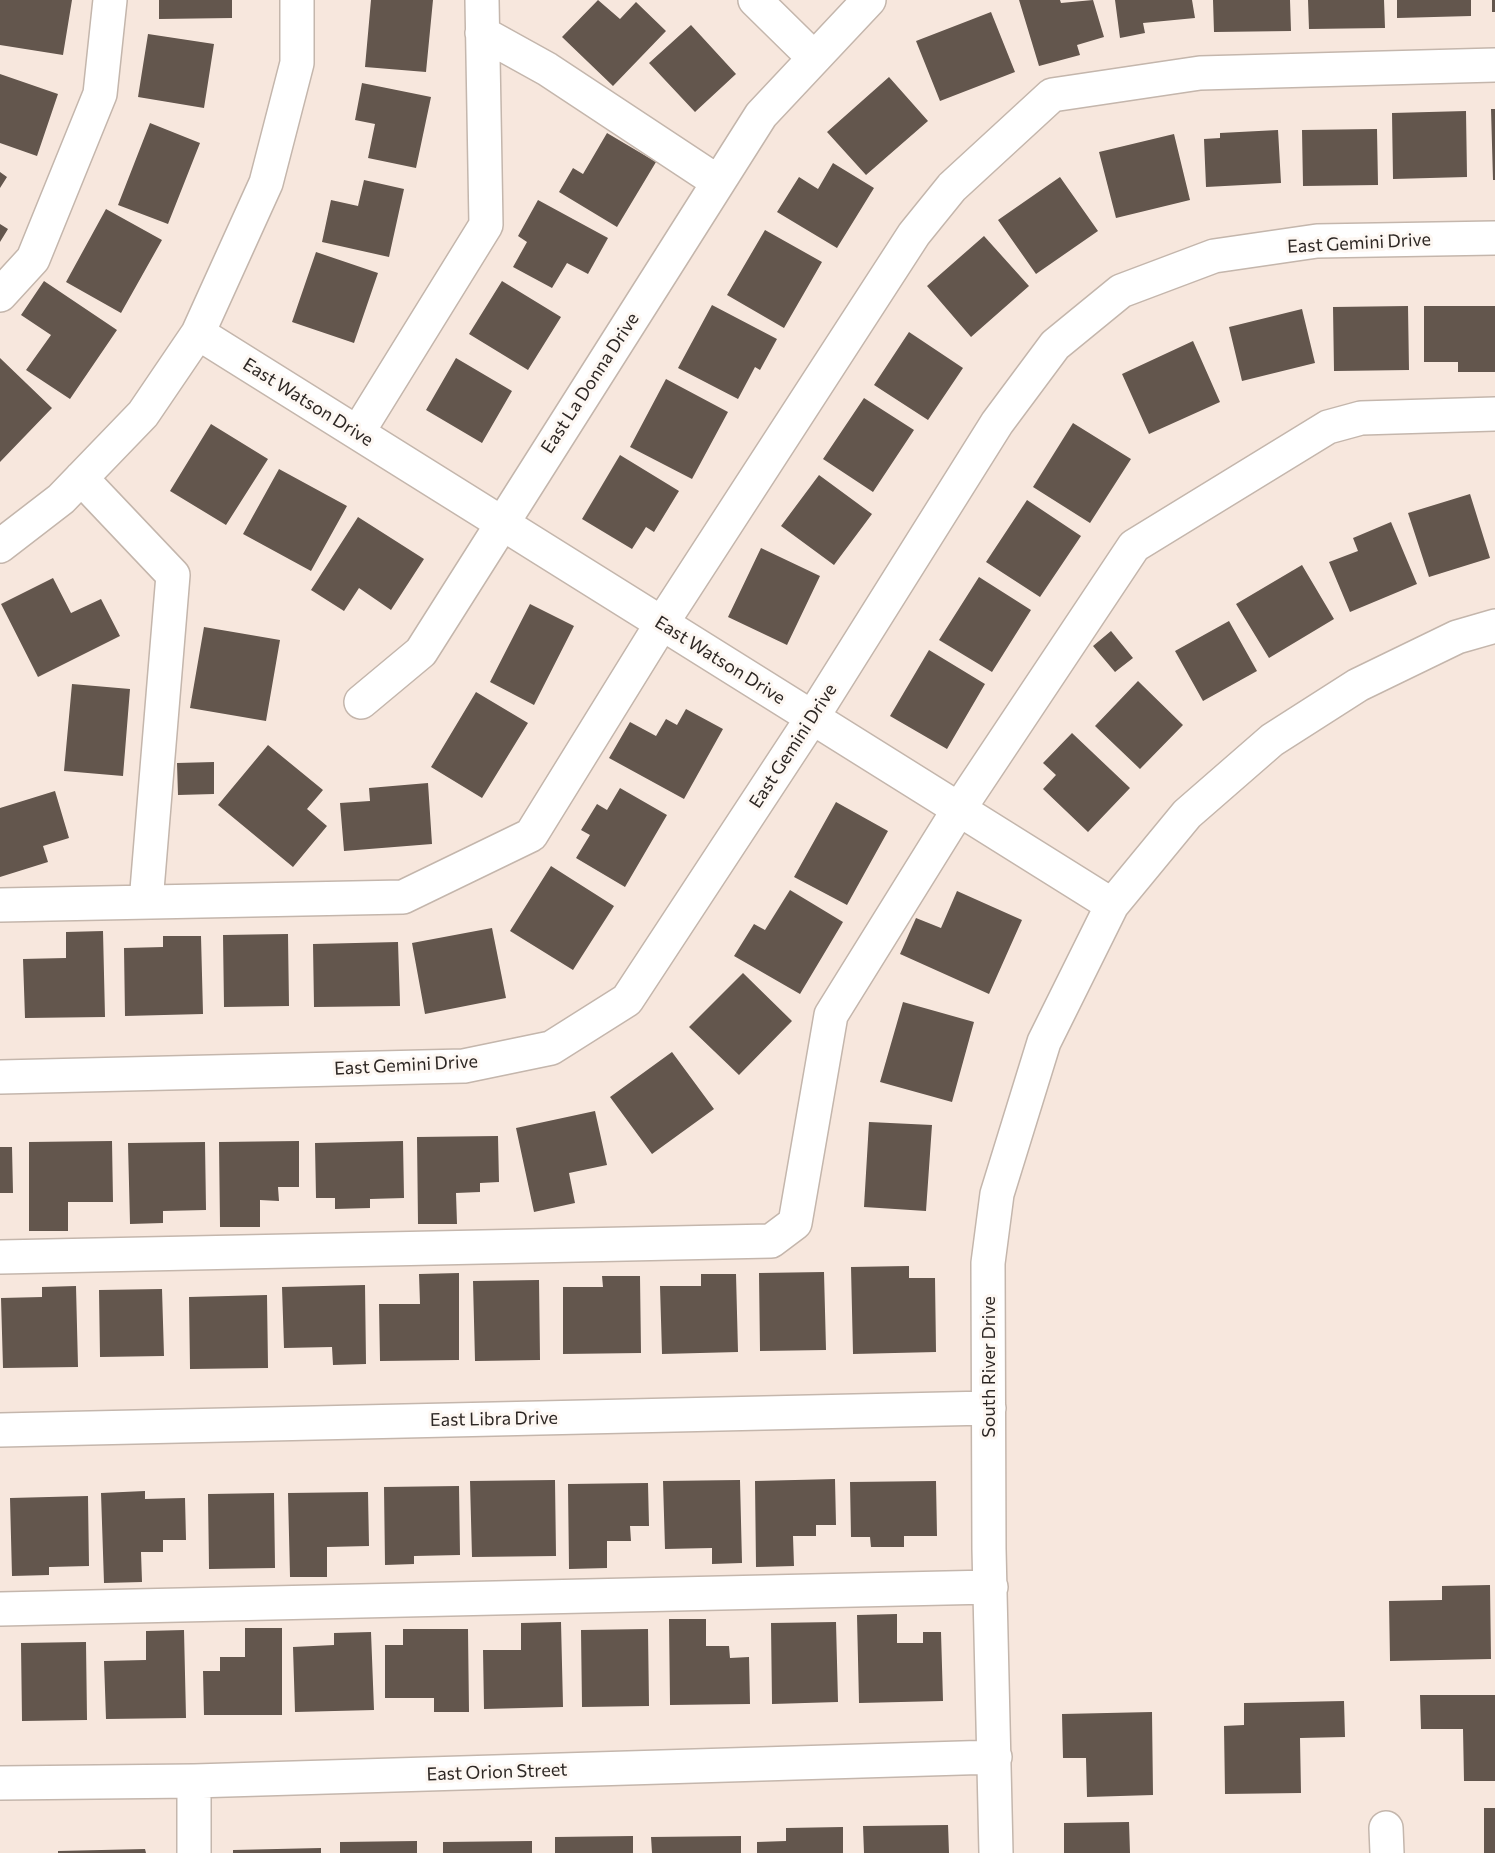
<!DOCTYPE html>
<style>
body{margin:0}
canvas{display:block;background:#f7e7dd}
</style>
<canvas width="1495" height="1853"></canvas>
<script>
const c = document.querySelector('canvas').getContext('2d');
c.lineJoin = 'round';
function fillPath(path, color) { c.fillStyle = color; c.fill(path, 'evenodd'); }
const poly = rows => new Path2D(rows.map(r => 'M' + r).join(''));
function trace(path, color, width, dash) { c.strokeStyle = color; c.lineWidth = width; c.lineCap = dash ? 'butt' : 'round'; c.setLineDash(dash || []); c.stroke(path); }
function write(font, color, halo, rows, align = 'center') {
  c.font = font + ' Commissioner,sans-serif'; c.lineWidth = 6; c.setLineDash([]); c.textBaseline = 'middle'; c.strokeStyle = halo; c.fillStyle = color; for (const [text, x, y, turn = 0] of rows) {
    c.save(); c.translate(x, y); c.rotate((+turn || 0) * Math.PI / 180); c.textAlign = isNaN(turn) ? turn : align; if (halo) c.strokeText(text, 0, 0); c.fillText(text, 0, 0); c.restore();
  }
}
fillPath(poly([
 [0,0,72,0,63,55,0,45],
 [159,0,232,0,232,18,159,19],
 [371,0,433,0,426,72,365,67],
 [598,0,620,19,636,2,666,31,613,86,562,37],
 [1019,0,1060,0,1061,3,1093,0,1104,37,1077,45,1080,55,1039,66],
 [1115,0,1192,0,1195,18,1143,23,1145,33,1120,38],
 [1213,0,1290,0,1291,31,1214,32],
 [1308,0,1384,0,1385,28,1309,29],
 [1397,0,1471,0,1471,16,1397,18],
 [1492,0,1495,0,1495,12,1492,12],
 [991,12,1015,72,940,101,916,41],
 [691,25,736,74,695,112,649,63],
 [148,34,214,44,204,108,138,97],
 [0,74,58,94,37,156,0,143],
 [889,77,928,121,866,175,827,132],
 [362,83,431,97,416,168,368,158,375,124,355,120],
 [1491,109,1495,109,1495,180,1493,180],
 [1466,111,1467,177,1393,179,1392,113],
 [150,123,200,143,168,224,118,205],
 [1377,129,1378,185,1303,186,1302,130],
 [1278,130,1281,183,1206,187,1204,139,1220,138,1220,133],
 [607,133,656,162,617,227,559,192,573,168,583,174],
 [1174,134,1190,200,1116,218,1099,152],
 [833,163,874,188,837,248,777,212,799,177,818,189],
 [0,172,7,177,0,188],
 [1060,177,1098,231,1036,274,998,220],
 [364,180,404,189,389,257,322,242,331,200,358,206],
 [538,200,608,238,588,274,567,263,552,288,513,267,527,242,518,236],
 [106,209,162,240,121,313,66,282],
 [0,224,8,229,0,242],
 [765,230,822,262,784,328,727,295],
 [984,236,1029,286,971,337,927,286],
 [316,252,378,273,354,343,292,322],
 [44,281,117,330,70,399,26,370,51,335,21,315],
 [502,281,561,317,528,370,469,334],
 [712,305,777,339,760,370,755,367,738,399,678,368],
 [1408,306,1409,370,1334,371,1333,307],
 [1424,306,1495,306,1495,372,1458,372,1458,362,1424,362],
 [1302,309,1315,363,1242,381,1229,327],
 [909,332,963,368,928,420,874,385],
 [1193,341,1220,402,1149,434,1122,374],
 [0,358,52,408,0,462],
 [456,358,512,391,482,443,426,410],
 [666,379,728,412,692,479,630,447],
 [864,398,914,430,873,492,823,459],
 [1073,423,1131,459,1090,523,1033,487],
 [211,424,268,459,226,525,170,491],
 [620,455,679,491,654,532,646,527,632,549,582,519],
 [279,469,347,506,311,571,243,534],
 [819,475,872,514,834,565,781,526],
 [1470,494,1490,558,1429,577,1408,513],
 [1027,500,1081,536,1040,597,986,562],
 [358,517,424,559,391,610,359,588,344,611,311,590],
 [1391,522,1417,584,1350,612,1329,562,1358,551,1353,538],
 [761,548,820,576,787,645,728,617],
 [1302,565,1334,619,1269,658,1236,604],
 [979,577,1031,610,992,672,939,640],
 [53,578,71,613,101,599,120,636,38,677,1,604],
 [530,604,574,626,534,705,490,682],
 [1229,621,1257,671,1203,701,1175,651],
 [204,627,280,640,266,721,190,708],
 [1111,631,1133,658,1115,672,1093,646],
 [929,650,985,684,947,749,890,716],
 [1138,681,1183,725,1140,769,1095,726],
 [72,684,130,689,123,776,64,771],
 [476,692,528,723,482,798,431,767],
 [686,709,723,729,684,799,609,758,630,722,656,736,666,719,677,725],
 [1072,733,1130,788,1088,832,1043,789,1056,775,1043,763],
 [268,745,323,790,307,809,327,826,293,867,218,805],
 [214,762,214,794,178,795,177,763],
 [428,783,432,844,344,851,340,803,370,801,369,788],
 [620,788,667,815,625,887,576,858,590,835,581,830,597,804,607,810],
 [55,791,69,838,43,846,48,862,0,877,0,808],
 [836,802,888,831,847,905,794,877],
 [551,866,614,906,573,970,510,931],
 [790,890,843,922,800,994,734,956,754,924,765,930],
 [957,891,1022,920,989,994,900,954,916,918,941,928],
 [492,928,506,998,425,1014,412,943],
 [103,931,105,1017,25,1018,23,959,66,958,66,932],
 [288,934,289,1006,224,1007,223,935],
 [163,936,201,936,203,1014,125,1016,124,948,163,947],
 [398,942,400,1006,314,1007,313,944],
 [743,973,792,1021,739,1075,689,1027],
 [903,1002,974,1022,952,1102,880,1082],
 [672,1052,714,1109,652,1154,610,1097],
 [595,1111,607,1165,569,1173,575,1203,534,1212,516,1128],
 [869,1122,932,1125,926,1211,864,1207],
 [498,1136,499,1182,480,1183,480,1192,456,1193,457,1224,418,1224,417,1137],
 [112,1141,113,1202,68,1202,68,1231,29,1231,29,1142],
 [299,1141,299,1187,278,1187,279,1201,260,1200,260,1227,220,1227,219,1142],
 [403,1141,404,1198,370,1199,370,1208,335,1209,335,1198,316,1198,315,1143],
 [205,1142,206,1210,163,1211,163,1223,130,1224,128,1143],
 [0,1147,12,1147,13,1193,0,1193],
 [909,1266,909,1278,935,1278,936,1352,853,1354,851,1267],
 [824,1272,826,1350,760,1351,759,1273],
 [459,1273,459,1360,380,1361,379,1304,420,1304,419,1274],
 [701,1274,736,1274,738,1352,662,1354,660,1286,701,1286],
 [602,1276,640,1276,641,1353,563,1354,563,1287,603,1287],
 [539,1280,540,1360,475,1361,473,1281],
 [365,1285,366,1364,333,1365,332,1347,284,1348,282,1287],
 [76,1286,78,1367,3,1368,1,1298,42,1297,42,1287],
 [162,1289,164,1356,100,1357,99,1290],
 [267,1295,268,1368,190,1369,189,1297],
 [835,1479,836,1525,816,1525,816,1536,793,1536,794,1566,756,1567,755,1481],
 [555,1480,556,1556,472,1557,470,1481],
 [740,1480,742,1563,712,1564,712,1548,665,1549,663,1481],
 [936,1481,937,1536,904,1536,904,1547,871,1547,870,1537,851,1537,850,1482],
 [648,1483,649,1526,630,1526,631,1541,607,1541,607,1568,569,1569,568,1484],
 [459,1486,460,1555,414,1556,414,1564,385,1565,384,1487],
 [145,1491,145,1499,185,1498,186,1540,163,1540,163,1552,141,1552,142,1582,104,1583,101,1493],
 [368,1492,369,1546,327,1547,327,1577,290,1577,288,1493],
 [274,1493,275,1568,209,1569,208,1494],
 [88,1496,89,1566,49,1567,49,1575,12,1576,10,1498],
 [1490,1585,1491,1659,1390,1661,1389,1601,1442,1600,1442,1586],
 [897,1614,897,1643,923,1643,923,1632,941,1632,943,1701,859,1703,857,1615],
 [669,1619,706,1619,706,1646,729,1646,730,1658,749,1657,750,1704,670,1705],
 [561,1622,563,1707,484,1709,483,1650,521,1650,521,1623],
 [836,1622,838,1702,772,1704,771,1623],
 [245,1628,282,1628,282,1715,204,1715,203,1671,220,1671,220,1657,245,1657],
 [403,1629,468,1629,469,1712,434,1712,434,1698,385,1698,385,1645,403,1645],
 [648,1629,649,1706,582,1707,581,1630],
 [184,1630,186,1718,106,1719,104,1661,146,1660,146,1631],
 [371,1632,374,1710,295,1712,293,1647,334,1645,334,1633],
 [86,1642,87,1720,22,1721,21,1643],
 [1420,1695,1495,1695,1495,1781,1464,1781,1463,1729,1421,1729],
 [1344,1701,1345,1737,1300,1738,1301,1793,1225,1794,1224,1726,1244,1725,1244,1703],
 [1152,1712,1153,1795,1087,1797,1086,1758,1063,1758,1062,1714],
 [1484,1808,1495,1808,1495,1853,1484,1853],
 [1129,1822,1130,1853,1064,1853,1064,1823],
 [948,1825,949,1853,864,1853,863,1826],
 [843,1827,843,1853,757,1853,757,1842,786,1841,786,1828],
 [633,1836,633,1853,555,1853,555,1837],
 [741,1836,741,1853,652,1853,651,1837],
 [417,1841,417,1853,340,1853,340,1842],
 [532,1841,532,1853,443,1853,443,1842],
 [321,1848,321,1853,233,1853,233,1850],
 [145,1849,146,1853,58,1853,58,1851]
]), '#63564d');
const minor = poly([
 [755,0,813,57],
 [482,33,547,69,718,182],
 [0,295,33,259,100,94,110,0],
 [198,333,1112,905,1187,814,1272,740,1358,685,1457,637,1495,626],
 [358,432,486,225,482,0],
 [81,478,173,575,146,902],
 [0,546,61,499,143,414,198,333,266,183,297,63,297,0],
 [361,702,421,652,761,115,869,0],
 [0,905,403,897,531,835,662,623,914,234,952,187,1052,95,1200,73,1495,65],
 [0,1077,464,1066,551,1048,627,1000,812,718,997,423,1055,345,1121,291,1214,256,1317,241,1495,238],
 [0,1257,771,1241,795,1223,831,1015,959,809,1134,546,1328,427,1361,418,1495,414],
 [0,1430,989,1408],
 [0,1609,991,1587],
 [194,1781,194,1853],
 [0,1783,194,1781,995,1757],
 [1386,1828,1387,1853],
 [996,1853,989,1549,988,1263,997,1194,1044,1042,1112,905]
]);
trace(minor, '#c4b6ac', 36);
trace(minor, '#fff', 33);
write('18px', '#2d2724', '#fdf7f2', [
 ["East Gemini Drive",1359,243,-3],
 ["East La Donna Drive",590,383,-57],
 ["East Watson Drive",308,402,32],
 ["East Watson Drive",720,660,32],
 ["East Gemini Drive",793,746,-57],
 ["East Gemini Drive",406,1065,-3],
 ["South River Drive",989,1367,-90],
 ["East Libra Drive",494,1419,-1],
 ["East Orion Street",497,1772,-2]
]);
</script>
